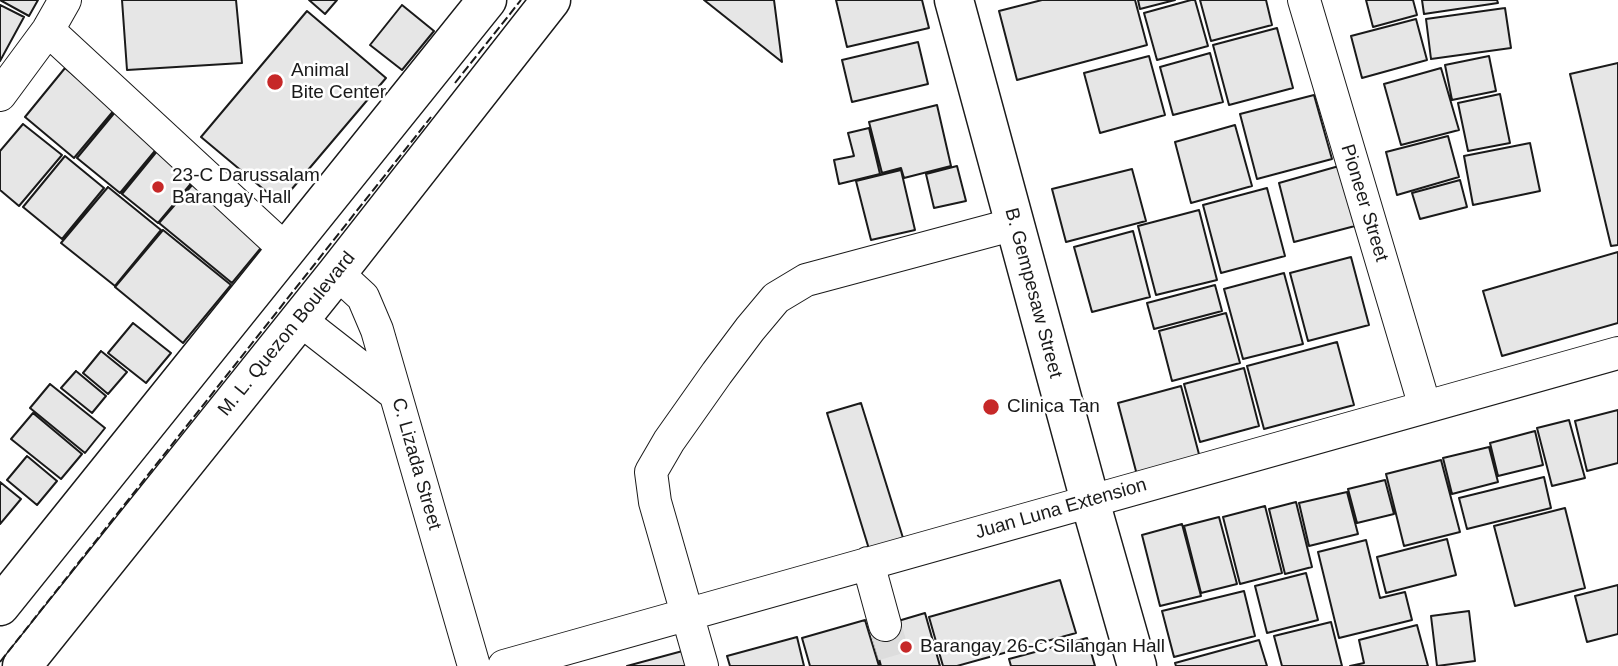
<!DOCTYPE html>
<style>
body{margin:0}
canvas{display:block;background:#fff}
</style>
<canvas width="1618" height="666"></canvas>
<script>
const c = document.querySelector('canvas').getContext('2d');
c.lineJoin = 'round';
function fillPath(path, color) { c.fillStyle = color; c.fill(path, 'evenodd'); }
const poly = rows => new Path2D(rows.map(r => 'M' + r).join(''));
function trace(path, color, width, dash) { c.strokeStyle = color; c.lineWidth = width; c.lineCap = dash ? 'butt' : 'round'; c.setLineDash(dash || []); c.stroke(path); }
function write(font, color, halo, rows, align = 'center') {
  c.font = font + ' Arial,sans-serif'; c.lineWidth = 5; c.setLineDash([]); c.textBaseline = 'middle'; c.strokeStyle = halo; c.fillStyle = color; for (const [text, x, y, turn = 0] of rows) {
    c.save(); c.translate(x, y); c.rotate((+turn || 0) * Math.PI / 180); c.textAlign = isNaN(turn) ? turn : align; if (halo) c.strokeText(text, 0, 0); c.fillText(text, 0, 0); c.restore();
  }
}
const building = poly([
 [0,0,38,0,29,16,0,0],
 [122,0,236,0,242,63,127,70,122,0],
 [309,0,337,0,325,14,309,0],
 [704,0,774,0,782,62,704,0],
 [836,0,922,0,929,28,847,47,836,0],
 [1042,0,1135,0,1147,45,1017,80,999,11,1042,0],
 [1138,0,1175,0,1140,9,1138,0],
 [1191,0,1195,0,1208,46,1157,60,1144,13,1191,0],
 [1200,0,1266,0,1272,25,1211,41,1200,0],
 [1366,0,1413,0,1417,15,1373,27,1366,0],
 [1422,0,1497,0,1498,3,1424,14,1422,0],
 [0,5,24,17,0,61,0,5],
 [402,5,434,31,402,70,370,45,402,5],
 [1505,8,1511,48,1431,59,1426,19,1505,8],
 [307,11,386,78,280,203,201,137,307,11],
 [1416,19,1427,60,1362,78,1351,36,1416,19],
 [1277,28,1293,88,1229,105,1213,45,1277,28],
 [918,42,928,84,852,102,842,60,918,42],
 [1210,53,1223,102,1173,115,1160,67,1210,53],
 [1149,56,1165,115,1100,133,1084,73,1149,56],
 [1489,56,1496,91,1452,100,1445,65,1489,56],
 [1618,63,1618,245,1611,246,1570,74,1618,63],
 [65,68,115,109,74,158,25,117,65,68],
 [1441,68,1459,130,1401,145,1384,84,1441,68],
 [1500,94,1510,143,1468,151,1458,103,1500,94],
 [1314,95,1332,159,1257,179,1240,114,1314,95],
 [937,105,951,166,904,178,901,168,882,173,869,122,937,105],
 [116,111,159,146,120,193,77,158,116,111],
 [23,124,62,155,19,206,0,190,0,151,23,124],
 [1235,125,1252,186,1191,203,1175,142,1235,125],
 [869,128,880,174,839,184,834,160,854,156,848,133,869,128],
 [1448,136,1459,177,1397,195,1386,152,1448,136],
 [1530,143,1540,191,1473,205,1464,156,1530,143],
 [158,150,194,180,158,223,122,194,158,150],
 [65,156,104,188,62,239,23,207,65,156],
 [957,166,966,201,934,208,926,174,957,166],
 [1339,166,1355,226,1294,242,1279,183,1339,166],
 [1132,169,1146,221,1066,242,1052,189,1132,169],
 [901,170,915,230,871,240,856,181,901,170],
 [1460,180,1467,207,1420,219,1412,193,1460,180],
 [193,184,265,243,232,283,159,223,193,184],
 [108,187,161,230,115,286,61,243,108,187],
 [1267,188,1285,256,1221,273,1203,205,1267,188],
 [1199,210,1217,280,1156,295,1138,226,1199,210],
 [163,230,231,285,183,343,115,287,163,230],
 [1133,231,1150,297,1092,312,1074,247,1133,231],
 [1618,252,1618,323,1502,356,1483,291,1618,252],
 [1351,257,1369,325,1308,341,1290,273,1351,257],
 [1284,273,1303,344,1243,359,1224,289,1284,273],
 [1215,285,1222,311,1154,329,1147,303,1215,285],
 [1226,313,1240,363,1172,381,1159,331,1226,313],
 [133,323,171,353,146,383,108,353,133,323],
 [1337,342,1354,405,1264,429,1247,366,1337,342],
 [101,351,127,372,108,394,83,373,101,351],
 [1244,368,1259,426,1200,442,1184,384,1244,368],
 [76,371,106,396,92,413,61,388,76,371],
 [50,384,105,428,85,453,30,408,50,384],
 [1181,386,1200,458,1137,475,1118,403,1181,386],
 [861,403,903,538,869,549,827,413,861,403],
 [1618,410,1618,463,1587,471,1575,421,1618,410],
 [33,413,82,454,61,479,11,439,33,413],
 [1569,420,1585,478,1552,486,1537,428,1569,420],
 [1535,431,1543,465,1498,476,1490,443,1535,431],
 [1489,447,1498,482,1452,494,1443,458,1489,447],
 [27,456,57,481,37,505,7,480,27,456],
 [1441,460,1460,532,1404,546,1386,474,1441,460],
 [1544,477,1551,508,1467,529,1459,498,1544,477],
 [1385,480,1394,514,1357,523,1348,489,1385,480],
 [0,482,21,499,0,524,0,482],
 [1347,492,1358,534,1309,546,1299,503,1347,492],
 [1296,502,1312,567,1285,574,1269,509,1296,502],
 [1265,506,1282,573,1240,584,1223,517,1265,506],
 [1565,508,1585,588,1515,606,1494,526,1565,508],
 [1219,517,1237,584,1201,593,1184,526,1219,517],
 [1182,524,1201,596,1160,606,1142,535,1182,524],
 [1447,539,1456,575,1386,593,1377,557,1447,539],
 [1366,540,1380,598,1405,592,1412,620,1339,638,1318,552,1366,540],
 [1306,573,1318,620,1267,633,1255,586,1306,573],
 [1060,580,1076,633,957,666,943,666,929,617,1060,580],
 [1618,585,1618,634,1587,642,1575,596,1618,585],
 [1244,591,1255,636,1174,657,1162,611,1244,591],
 [1469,611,1475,661,1437,666,1431,616,1469,611],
 [925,613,940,666,881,666,871,629,925,613],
 [865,620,879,666,810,666,802,638,865,620],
 [1331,622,1342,666,1282,666,1274,636,1331,622],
 [1417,625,1428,666,1350,666,1364,663,1359,640,1417,625],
 [797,637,804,666,730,666,727,656,797,637],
 [1087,638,1095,666,1011,666,1009,659,1087,638],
 [1259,640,1267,666,1176,666,1175,663,1259,640],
 [690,649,694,666,627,666,690,649]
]);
fillPath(building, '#e6e6e6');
trace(building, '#1a1a1a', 2);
trace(poly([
 [885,625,897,666]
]), '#ddd', 32, [32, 16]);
const minor = poly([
 [1304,0,1425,407],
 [48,30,286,250],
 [0,95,48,30,65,0],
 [337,273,363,297,377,330,474,666],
 [299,319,395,394],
 [868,563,885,625],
 [504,666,1618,353],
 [702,666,655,502,651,472,669,441,717,373,750,329,776,298,806,280,1015,224]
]);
const tertiary = poly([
 [954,0,1090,501,1137,666]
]);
const primary = poly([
 [0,606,487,0],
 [22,666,337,273,551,0]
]);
trace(minor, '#1a1a1a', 34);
trace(tertiary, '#1a1a1a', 41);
trace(primary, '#1a1a1a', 41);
trace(minor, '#fff', 32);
trace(tertiary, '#fff', 38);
trace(primary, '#fff', 38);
trace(poly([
 [455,83,521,0],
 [0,662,431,117]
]), '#1a1a1a', 2, [9, 3.5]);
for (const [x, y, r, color] of [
 [275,82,9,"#c62828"],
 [158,187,7,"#c62828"],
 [991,407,9,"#c62828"],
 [906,647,7,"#c62828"]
]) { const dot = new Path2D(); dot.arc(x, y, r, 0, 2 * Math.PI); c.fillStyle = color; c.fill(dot); trace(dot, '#fff', 2.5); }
write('19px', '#1a1a1a', '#fff', [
 ["Animal",291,71],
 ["Bite Center",291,93],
 ["23-C Darussalam",172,176],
 ["Barangay Hall",172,198],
 ["Clinica Tan",1007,407],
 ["Barangay 26-C Silangan Hall",920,647]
], 'left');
write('19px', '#1a1a1a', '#fff', [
 ["Pioneer Street",1364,203,73],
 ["B. Gempesaw Street",1033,293,75],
 ["M. L. Quezon Boulevard",287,334,-51],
 ["C. Lizada Street",416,464,74],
 ["Juan Luna Extension",1061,509,-16]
]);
</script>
